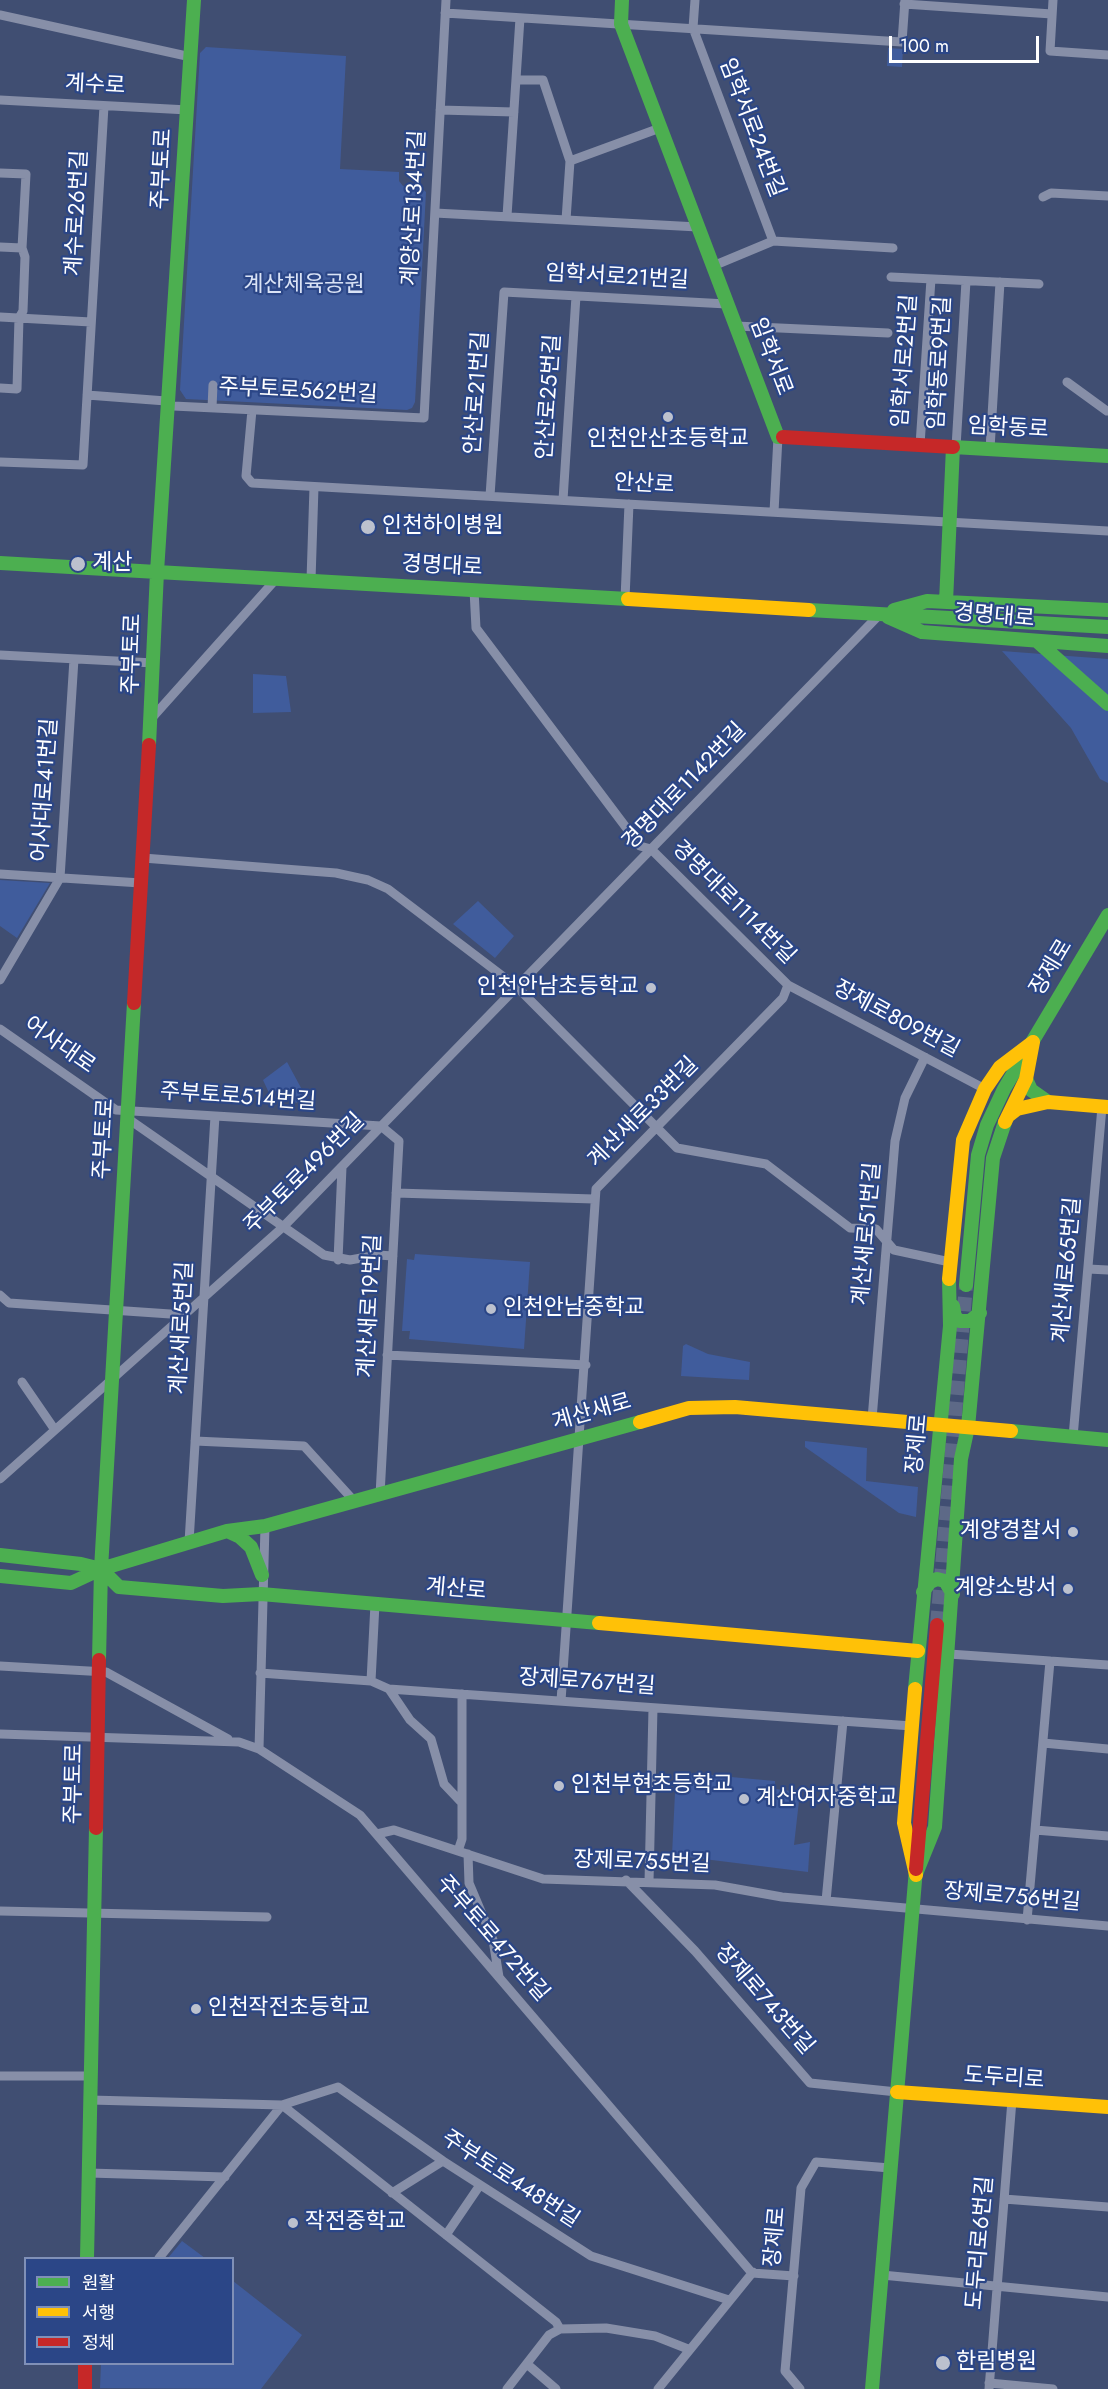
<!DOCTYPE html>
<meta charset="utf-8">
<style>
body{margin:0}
#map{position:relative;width:1108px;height:2389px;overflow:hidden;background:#404e72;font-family:Jost,"Noto Sans KR",sans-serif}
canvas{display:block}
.legend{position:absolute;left:24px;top:2257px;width:210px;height:108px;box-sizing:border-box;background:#2b4687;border:2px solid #8090b7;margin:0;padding:8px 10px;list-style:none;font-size:18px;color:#fff}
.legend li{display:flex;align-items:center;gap:12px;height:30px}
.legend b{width:30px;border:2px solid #8090b7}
.scale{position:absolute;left:889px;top:36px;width:150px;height:27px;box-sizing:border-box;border:3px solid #fff;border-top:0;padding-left:8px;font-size:18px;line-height:21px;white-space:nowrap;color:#fff;-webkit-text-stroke:4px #2b4687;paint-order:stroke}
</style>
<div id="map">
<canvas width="1108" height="2389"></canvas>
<ul class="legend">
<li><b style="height:8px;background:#4caf50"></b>원활</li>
<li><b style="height:8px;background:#ffc107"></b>서행</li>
<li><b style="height:8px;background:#c62828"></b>정체</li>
</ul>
<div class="scale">100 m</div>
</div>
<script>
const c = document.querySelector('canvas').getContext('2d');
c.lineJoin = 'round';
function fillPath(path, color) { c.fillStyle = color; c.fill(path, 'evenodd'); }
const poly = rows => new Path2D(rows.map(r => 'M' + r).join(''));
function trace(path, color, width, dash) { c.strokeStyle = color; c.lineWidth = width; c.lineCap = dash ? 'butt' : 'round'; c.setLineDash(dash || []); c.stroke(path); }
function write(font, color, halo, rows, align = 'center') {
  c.font = font + ' Jost,"Noto Sans KR",sans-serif'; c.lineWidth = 4.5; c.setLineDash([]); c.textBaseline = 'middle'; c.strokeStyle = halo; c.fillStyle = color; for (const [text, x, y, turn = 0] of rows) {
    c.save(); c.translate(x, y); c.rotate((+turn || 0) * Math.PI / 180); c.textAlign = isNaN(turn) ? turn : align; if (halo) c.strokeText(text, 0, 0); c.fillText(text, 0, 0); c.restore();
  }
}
fillPath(poly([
 [206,47,346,56,340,169,399,172,399,181,403,186,411,188,418,185,426,192,415,402,412,408,407,410,186,399,180,390,200,53],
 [888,48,903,49,902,67,887,66],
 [1002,651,1108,659,1108,783,1100,779,1071,728],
 [253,674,286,676,291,712,253,713],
 [0,880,50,883,17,938,0,926],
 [478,901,514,936,495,958,453,924],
 [287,1062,306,1097,296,1103,285,1089,269,1093,263,1080],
 [415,1254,530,1262,524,1349,409,1339,410,1331,402,1331,407,1259,414,1260],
 [686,1344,708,1354,750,1362,749,1380,681,1376,683,1346],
 [805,1441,867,1448,866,1481,918,1487,916,1517,899,1513,805,1447],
 [676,1772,775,1781,775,1789,800,1792,794,1845,810,1842,808,1872,672,1855],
 [182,2241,205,2258,168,2258],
 [233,2281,302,2335,261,2389,100,2388,101,2364,232,2364]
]), '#405c9c');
trace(poly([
 [937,1625,966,1285]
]), '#5d6987', 14, [14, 7]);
trace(poly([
 [695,0,693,28,773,241],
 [1053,0,1050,51,1108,55],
 [904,4,1052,14],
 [445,13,902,42,905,0],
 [0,15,191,57],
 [516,80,543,80,570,161,566,220],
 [0,100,188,110],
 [440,110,514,112],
 [570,161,660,128],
 [0,173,26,174,22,248,0,247],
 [1043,197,1051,193,1108,196],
 [435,213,698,227],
 [507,216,520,18],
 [713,266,773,241,893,248],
 [891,277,1039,284],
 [0,317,91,322],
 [736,326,888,333],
 [1067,382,1107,411],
 [0,388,17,389,19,318,23,311,25,257,22,248],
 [87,395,166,401,173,406,424,418,446,0],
 [212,408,213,385],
 [252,410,246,476,252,483,1108,531],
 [920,445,931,279],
 [956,447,966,281],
 [990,449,1000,282],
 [0,462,83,465,104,106],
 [490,496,504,292,727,304],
 [563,500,576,296],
 [774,512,778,437],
 [311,580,314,487],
 [474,590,476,628,640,846,651,849,788,985,985,1089],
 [625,599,629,504],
 [0,655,154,663],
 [151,719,277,578],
 [143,858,336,873,368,880,388,889,517,987,677,1148,766,1164,850,1228,876,1229,894,1250,950,1262],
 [0,874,141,883],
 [0,980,60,878,74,659],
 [0,1029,116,1110,381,1126,399,1141,380,1495],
 [127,1118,324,1255,350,1260,378,1255,393,1256],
 [396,1193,594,1199],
 [338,1260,342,1167],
 [1088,1269,1108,1270],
 [0,1295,9,1303,185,1315],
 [387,1355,586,1365],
 [22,1382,55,1430],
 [872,1419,895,1141,905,1098,925,1057],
 [1073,1437,1102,1107],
 [195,1441,304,1446,355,1502],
 [0,1479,283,1227,881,613],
 [189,1542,215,1116],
 [949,1654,1108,1665],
 [0,1666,106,1672,228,1739],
 [260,1673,371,1681,389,1689,912,1726],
 [371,1681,375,1604],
 [389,1689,410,1720,431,1739,444,1784,462,1803],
 [561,1701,596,1189,783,998,788,985],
 [0,1734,239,1742,259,1749,360,1815,752,2273,794,2276],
 [1043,1743,1108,1749],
 [259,1749,265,1526],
 [1035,1830,1108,1836],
 [377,1834,394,1830,543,1879,715,1885,782,1897,1108,1926],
 [458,1851,462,1839,462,1694],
 [468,1854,469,1883,493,1940,499,1977],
 [626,1880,695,1951,810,2083,897,2092],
 [649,1882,653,1708],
 [826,1901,843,1721],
 [0,1911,267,1917],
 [1027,1920,1050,1661],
 [0,2076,91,2076],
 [90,2100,282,2105,556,2322,560,2329,606,2328,655,2336,688,2349],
 [89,2173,225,2177],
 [392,2193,443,2161],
 [1004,2199,1108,2207],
 [446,2235,480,2185],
 [159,2258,282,2105,338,2087,443,2161,591,2256,729,2300],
 [882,2275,1108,2297],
 [527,2364,556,2389],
 [989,2383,1053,2389],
 [507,2389,549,2335,560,2329],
 [658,2389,753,2272],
 [800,2389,785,2371,801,2188,816,2162,890,2168],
 [989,2389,1012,2100]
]), '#878fa8', 9);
trace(poly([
 [622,0,621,24,778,437,783,437],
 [0,563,628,599],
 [946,602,953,447,1108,456],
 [809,610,1108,627],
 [894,610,927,601,1108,610],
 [888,617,922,632,1108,646],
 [1038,642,1108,704],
 [149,745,157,572,194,0],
 [1026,1079,1031,1090,1048,1102],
 [966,1285,978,1155,987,1125,1004,1089,1108,915],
 [953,1306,955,1317,960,1321,970,1321,980,1313],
 [1011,1431,1108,1440],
 [227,1531,240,1537,251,1547,262,1575],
 [0,1555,81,1564,101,1569,119,1587,223,1596,261,1594,599,1623],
 [0,1576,71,1583,101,1569,227,1531,265,1526,640,1422],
 [923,1592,930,1582,937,1579,945,1581,953,1594],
 [99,1660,101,1569,134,1003],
 [915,1689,950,1326,949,1279],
 [916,1874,935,1827,961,1459,968,1427,993,1158,1005,1122],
 [87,2258,96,1828],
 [872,2389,916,1869]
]), '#4caf50', 14);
trace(poly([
 [628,599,809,610],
 [1008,1116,1017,1109,1048,1102,1108,1107],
 [1005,1122,1026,1079,1033,1042],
 [949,1279,963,1140,985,1089,1000,1067,1033,1042],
 [640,1422,689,1408,735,1407,1011,1431],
 [599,1623,918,1651],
 [915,1689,904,1823,916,1875],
 [897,2092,1108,2107]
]), '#ffc107', 14);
trace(poly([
 [783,437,953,447],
 [134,1003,149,745],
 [96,1828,99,1660],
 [916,1869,937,1625],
 [85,2364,85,2389]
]), '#c62828', 14);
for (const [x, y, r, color] of [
 [668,417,6,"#bcc1ce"],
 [368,527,8,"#bcc1ce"],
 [78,564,8,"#bcc1ce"],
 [651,988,6,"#bcc1ce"],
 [491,1309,6,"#bcc1ce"],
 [1073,1532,6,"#bcc1ce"],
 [1068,1589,6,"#bcc1ce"],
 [559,1786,6,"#bcc1ce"],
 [744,1799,6,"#bcc1ce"],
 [196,2009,6,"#bcc1ce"],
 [293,2223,6,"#bcc1ce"],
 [943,2363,8,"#bcc1ce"]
]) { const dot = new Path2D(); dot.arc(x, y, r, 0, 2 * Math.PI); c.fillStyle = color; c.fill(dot); trace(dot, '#2b4687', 2); }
write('22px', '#fff', '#2b4687', [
 ["계수로",95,86,3],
 ["임학서로24번길",751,128,69],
 ["주부토로",163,169,-87],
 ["계양산로134번길",415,208,-87],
 ["계수로26번길",78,213,-87],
 ["임학서로21번길",617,278,3],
 ["임학서로",770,357,69],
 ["임학서로2번길",906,361,-86],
 ["임학동로9번길",941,363,-87],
 ["주부토로562번길",298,392,3],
 ["안산로21번길",478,393,-86],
 ["안산로25번길",550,397,-86],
 ["임학동로",1008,429,3],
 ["안산로",644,485,3],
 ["경명대로",442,567,3],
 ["경명대로",994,617,5],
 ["주부토로",133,654,-88],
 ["경명대로1142번길",685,787,-46],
 ["어사대로41번길",46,790,-86],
 ["경명대로1114번길",733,903,45],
 ["장제로",1052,968,-59],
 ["장제로809번길",896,1020,28],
 ["어사대로",59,1046,35],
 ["주부토로514번길",238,1098,4],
 ["계산새로33번길",644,1113,-45],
 ["주부토로",105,1139,-87],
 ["주부토로496번길",305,1174,-45],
 ["계산새로51번길",868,1234,-85],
 ["계산새로65번길",1068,1270,-85],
 ["계산새로19번길",371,1306,-87],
 ["계산새로5번길",183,1328,-87],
 ["계산새로",592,1413,-16],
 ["장제로",918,1444,-85],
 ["계산로",456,1590,5],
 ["장제로767번길",587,1683,4],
 ["주부토로",75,1784,-89],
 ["장제로755번길",642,1863,2],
 ["장제로756번길",1012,1898,5],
 ["주부토로472번길",492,1939,49],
 ["장제로743번길",764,2000,49],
 ["도두리로",1004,2079,4],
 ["주부토로448번길",510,2180,33],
 ["장제로",776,2237,-85],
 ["도두리로6번길",981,2243,-85]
]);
write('22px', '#dae3f6', '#2b4687', [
 ["계산체육공원",304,286]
]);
write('22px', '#fff', '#2b4687', [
 ["인천안산초등학교",668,440,"center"],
 ["인천하이병원",382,527],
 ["계산",92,564],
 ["인천안남초등학교",639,988,"right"],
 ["인천안남중학교",503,1309],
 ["계양경찰서",1061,1532,"right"],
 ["계양소방서",1056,1589,"right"],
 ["인천부현초등학교",571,1786],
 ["계산여자중학교",756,1799],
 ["인천작전초등학교",208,2009],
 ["작전중학교",305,2223],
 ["한림병원",956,2363]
], 'left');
</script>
